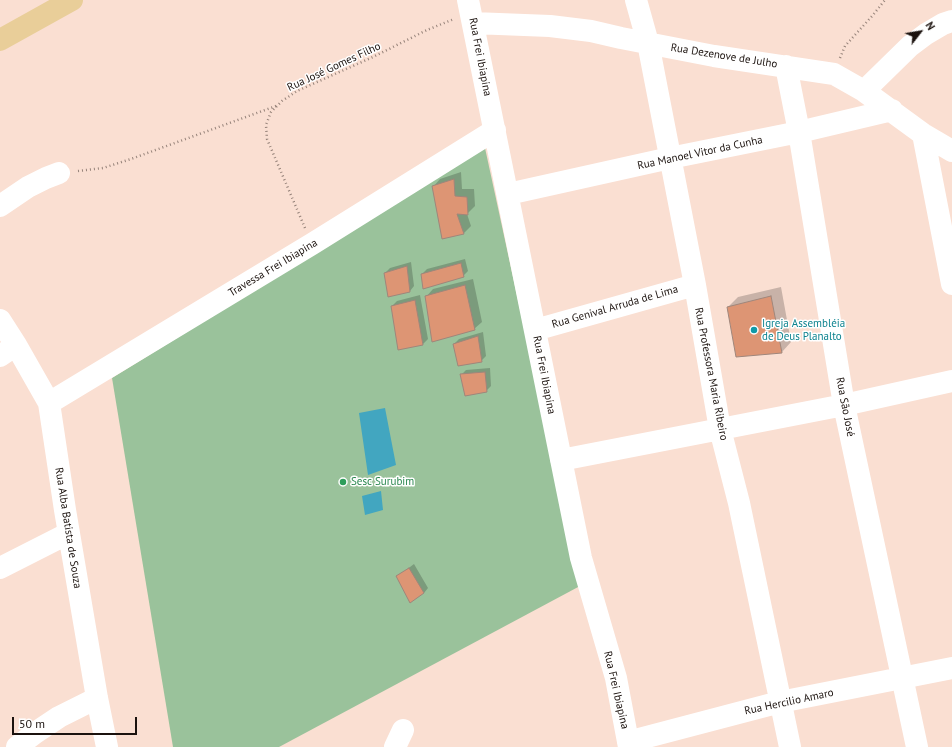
<!DOCTYPE html>
<meta charset="utf-8">
<style>
body{margin:0}
#map{position:relative;width:952px;height:747px;overflow:hidden;background:#fadfd2;font-family:"PT Sans",sans-serif}
canvas{display:block}
.north{position:absolute;left:900px;top:12px;width:40px;height:40px;-webkit-text-stroke:3px #fff;paint-order:stroke;rotate:59deg;font-size:11px;font-weight:700;line-height:16px;text-align:center;color:#1b120e}
.north::after{content:'';display:block;margin:auto;width:14px;height:18px;background:#1b120e;clip-path:polygon(50% 0,100% 100%,50% 72%,0 100%)}
.scale{position:absolute;left:12px;top:717px;width:125px;height:18px;box-sizing:border-box;border:2px solid #1b120e;border-top:0;padding-left:5px;font-size:12px;line-height:14px;white-space:nowrap;color:#1b120e;-webkit-text-stroke:3px #fff;paint-order:stroke}
</style>
<div id="map">
<canvas width="952" height="747"></canvas>
<div class="north">N</div>
<div class="scale">50 m</div>
</div>
<script>
const c = document.querySelector('canvas').getContext('2d');
c.lineJoin = 'round';
function fillPath(path, color) { c.fillStyle = color; c.fill(path, 'evenodd'); }
const poly = rows => new Path2D(rows.map(r => 'M' + r).join(''));
function trace(path, color, width, dash) { c.strokeStyle = color; c.lineWidth = width; c.lineCap = dash ? 'butt' : 'round'; c.setLineDash(dash || []); c.stroke(path); }
function write(font, color, halo, rows, align = 'center') {
  c.font = font + ' "PT Sans",sans-serif'; c.lineWidth = 3; c.setLineDash([]); c.textBaseline = 'middle'; c.strokeStyle = halo; c.fillStyle = color; for (const [text, x, y, turn = 0] of rows) {
    c.save(); c.translate(x, y); c.rotate((+turn || 0) * Math.PI / 180); c.textAlign = isNaN(turn) ? turn : align; if (halo) c.strokeText(text, 0, 0); c.fillText(text, 0, 0); c.restore();
  }
}
fillPath(poly([
 [485,148,580,586,279,747,173,747,112,378]
]), '#9ac29b');
fillPath(poly([
 [385,408,396,465,368,475,359,413],
 [381,491,383,510,365,515,362,496]
]), '#42a6c0');
fillPath(poly([
 [461,172,462,189,474,189,475,206,467,214,471,226,464,233,442,238,433,187,440,179],
 [465,259,468,271,463,276,422,274,427,269],
 [411,262,414,286,410,291,385,273,390,268],
 [473,279,482,322,474,329,426,297,433,289],
 [781,287,791,342,782,352,728,307,738,297],
 [420,295,428,339,423,344,392,306,397,301],
 [483,332,486,356,481,361,454,344,459,339],
 [490,368,491,386,486,391,461,375,466,370],
 [414,564,428,588,424,593,398,576]
]), '#0003');
const building = poly([
 [454,179,455,196,467,197,468,215,457,214,464,234,442,239,432,186,454,179],
 [461,263,464,277,423,289,421,274,461,263],
 [407,266,410,292,388,297,384,273,407,266],
 [465,285,475,330,432,342,425,296,465,285],
 [771,296,782,353,736,357,727,307,771,296],
 [415,300,423,345,398,350,391,306,415,300],
 [478,336,482,362,458,366,453,344,478,336],
 [485,372,487,392,465,396,460,374,485,372],
 [409,568,424,593,410,603,396,576,409,568]
]);
fillPath(building, '#dd9574');
trace(building, '#9f867b', 1);
trace(poly([
 [840,58,845,46,873,15,885,0],
 [78,171,103,168,131,159,276,106],
 [305,228,267,139,266,125,271,112,282,101,297,91,373,57,427,30,454,19]
]), '#958279', 2.5, [1, 3]);
trace(poly([
 [468,0,581,558,616,678,629,747],
 [636,0,648,43,695,285,720,429,739,503,790,747],
 [473,23,550,26,591,31,621,38,714,56,834,74,864,91,923,134,952,151],
 [786,66,799,132,844,405,917,747],
 [864,91,910,46,926,34,943,24,952,21],
 [923,134,952,284],
 [508,194,670,158,799,132,892,110],
 [0,206,28,187,46,178,59,173],
 [0,320,16,345,49,403,65,510,97,698,107,747],
 [535,330,695,285],
 [0,356,16,345],
 [49,403,312,244,495,130],
 [561,460,844,405,952,381],
 [0,568,69,533],
 [628,742,780,702,952,668],
 [17,747,35,733,59,717,97,698],
 [395,747,403,730]
]), '#fff', 22);
trace(poly([
 [0,40,72,0]
]), '#e9ce99', 22);
for (const [x, y, r, color] of [
 [754,330,4,"#0f9aa8"],
 [343,482,4,"#2e9e5b"]
]) { const dot = new Path2D(); dot.arc(x, y, r, 0, 2 * Math.PI); c.fillStyle = color; c.fill(dot); trace(dot, '#fff', 1.5); }
write('11px', '#1b120e', '#fff', [
 ["Rua Dezenove de Julho",724,56,9],
 ["Rua Frei Ibiapina",480,57,79],
 ["Rua José Gomes Filho",334,67,-25],
 ["Rua Manoel Vitor da Cunha",700,153,-12],
 ["Travessa Frei Ibiapina",273,268,-31],
 ["Rua Genival Arruda de Lima",615,307,-16],
 ["Rua Professora Maria Ribeiro",711,374,79],
 ["Rua Frei Ibiapina",544,375,79],
 ["Rua São José",845,407,79],
 ["Rua Alba Batista de Souza",68,528,81],
 ["Rua Frei Ibiapina",616,690,77],
 ["Rua Hercilio Amaro",789,702,-12]
]);
write('11px', '#0d838f', '#fff', [
 ["Igreja Assembléia",762,324],
 ["de Deus Planalto",762,337]
], 'left');
write('11px', '#27864d', '#fff', [
 ["Sesc Surubim",351,482]
], 'left');
</script>
